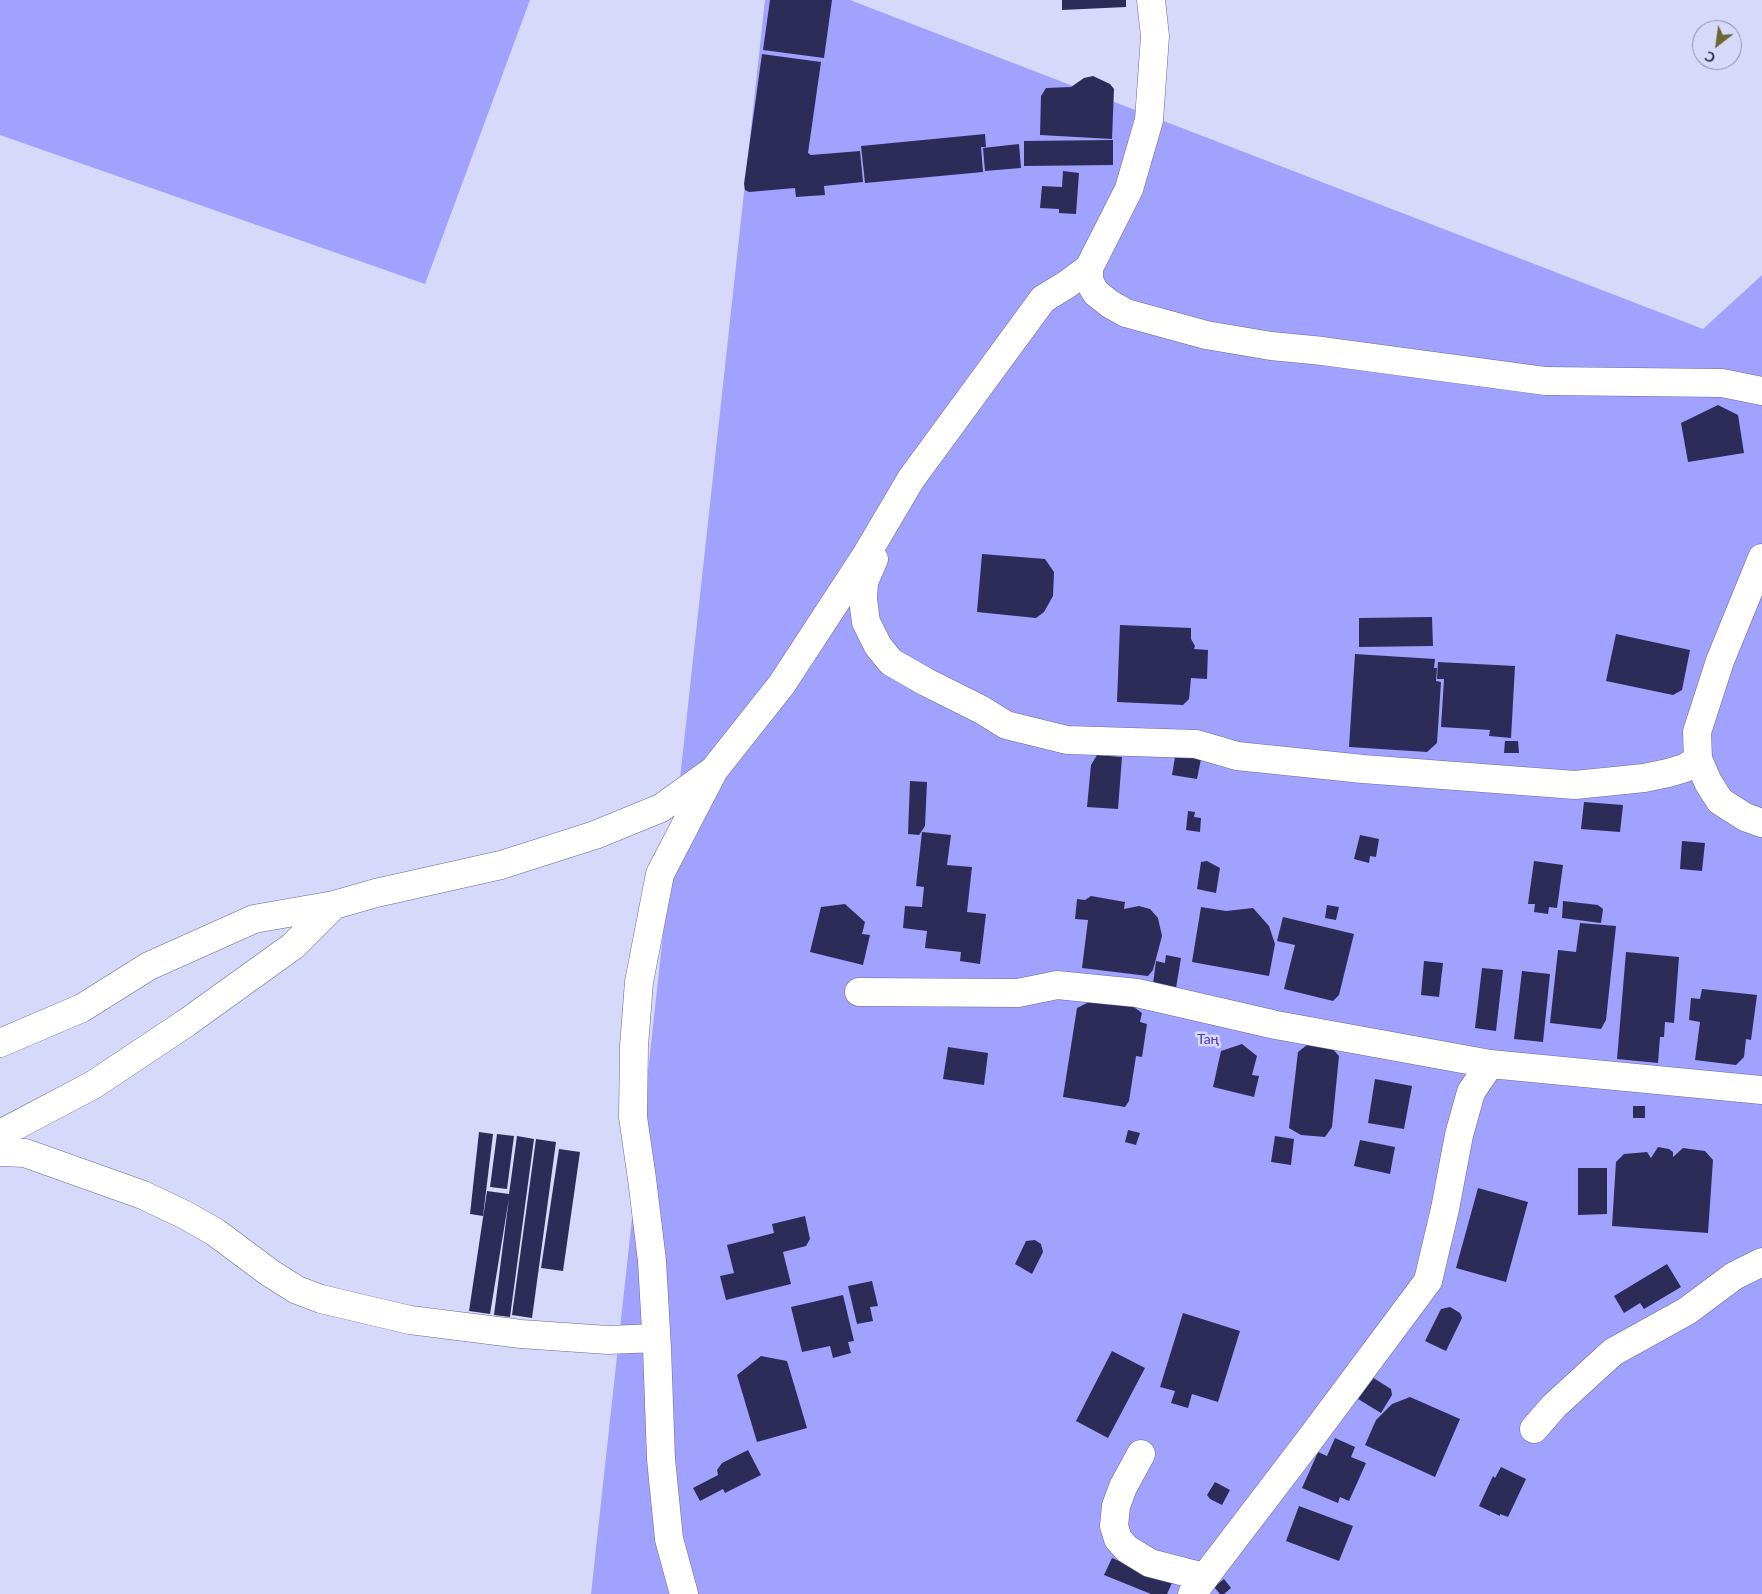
<!DOCTYPE html>
<meta charset="utf-8">
<style>
body{margin:0}
#map{position:relative;width:1762px;height:1594px;overflow:hidden;background:#d6d9fa;font-family:Lato,sans-serif}
canvas{display:block}
.north{position:absolute;left:1692px;top:20px;width:50px;height:50px;box-sizing:border-box;background:#d6d9fa;border:1px solid #8c8eaa;border-radius:50%;rotate:210deg;font-size:14px;font-weight:700;line-height:20px;text-align:center;color:#1d1e32}
.north::after{content:'';display:block;margin:auto;width:18px;height:22px;background:#6c6632;clip-path:polygon(50% 0,100% 100%,50% 72%,0 100%)}
</style>
<div id="map">
<canvas width="1762" height="1594"></canvas>
<div class="north">С</div>
</div>
<script>
const c = document.querySelector('canvas').getContext('2d');
c.lineJoin = 'round';
function fillPath(path, color) { c.fillStyle = color; c.fill(path, 'evenodd'); }
const poly = rows => new Path2D(rows.map(r => 'M' + r).join(''));
function trace(path, color, width, dash) { c.strokeStyle = color; c.lineWidth = width; c.lineCap = dash ? 'butt' : 'round'; c.setLineDash(dash || []); c.stroke(path); }
function write(font, color, halo, rows, align = 'center') {
  c.font = font + ' Lato,sans-serif'; c.lineWidth = 5; c.setLineDash([]); c.textBaseline = 'middle'; c.strokeStyle = halo; c.fillStyle = color; for (const [text, x, y, turn = 0] of rows) {
    c.save(); c.translate(x, y); c.rotate((+turn || 0) * Math.PI / 180); c.textAlign = isNaN(turn) ? turn : align; if (halo) c.strokeText(text, 0, 0); c.fillText(text, 0, 0); c.restore();
  }
}
fillPath(poly([
 [0,0,530,0,425,284,0,135],
 [765,0,850,0,1703,329,1762,275,1762,1594,591,1594]
]), '#a1a2fe');
fillPath(poly([
 [770,0,832,0,824,58,763,50],
 [1062,0,1126,0,1126,7,1062,10],
 [762,54,821,62,808,153,811,155,860,151,863,182,824,186,825,195,796,197,795,188,749,192,745,190,744,184],
 [1093,76,1110,84,1114,89,1112,139,1040,135,1041,96,1046,88,1071,87,1084,78],
 [985,134,986,147,981,147,983,172,865,183,861,146],
 [1113,140,1113,165,1024,166,1024,141],
 [1019,144,1021,168,985,171,983,148],
 [1063,171,1079,173,1076,214,1059,213,1059,209,1040,208,1042,186,1062,187],
 [1718,405,1738,415,1744,453,1688,462,1681,423],
 [982,554,1045,559,1054,572,1053,596,1044,612,1036,618,977,612],
 [1432,617,1433,646,1359,647,1359,618],
 [1120,625,1191,628,1191,639,1195,646,1194,649,1208,650,1207,679,1191,678,1189,699,1183,705,1117,702],
 [1616,634,1690,650,1682,690,1673,695,1606,681],
 [1355,654,1435,659,1434,668,1437,668,1436,681,1441,682,1437,743,1427,752,1349,747],
 [1438,662,1515,666,1511,738,1489,736,1490,730,1441,727,1444,679,1437,679],
 [1505,741,1518,741,1519,753,1504,753],
 [1176,751,1201,759,1197,779,1172,775],
 [1097,755,1122,757,1118,809,1087,807,1091,765],
 [910,781,927,782,925,826,919,835,908,834],
 [1584,802,1623,805,1620,832,1581,829],
 [1188,811,1195,812,1194,817,1201,818,1200,832,1186,830],
 [922,832,951,835,947,865,972,867,967,912,986,914,980,964,960,961,961,952,925,948,927,931,903,928,905,906,922,907,924,887,916,886],
 [1360,835,1379,839,1376,857,1370,856,1369,863,1354,859],
 [1682,841,1705,843,1702,871,1680,869],
 [1207,861,1220,868,1216,893,1197,889,1201,862],
 [1534,861,1563,865,1557,908,1549,907,1548,914,1534,912,1535,904,1528,904],
 [1091,896,1125,902,1124,909,1139,906,1150,909,1158,918,1162,936,1153,970,1148,976,1082,968,1088,920,1075,919,1077,899,1085,900],
 [1563,901,1598,905,1603,909,1601,923,1562,918],
 [845,904,865,922,862,934,870,935,863,965,810,952,821,907],
 [1327,905,1339,907,1336,920,1325,918],
 [1201,907,1226,911,1253,908,1269,926,1275,944,1269,976,1192,962],
 [1283,917,1354,934,1339,995,1333,1001,1284,989,1295,945,1277,941],
 [1580,923,1616,926,1606,1020,1601,1029,1550,1023,1558,950,1576,952],
 [1626,952,1679,957,1674,1023,1665,1022,1664,1037,1660,1037,1658,1063,1617,1059],
 [1166,955,1181,958,1176,988,1153,984,1156,961,1165,963],
 [1424,961,1443,963,1439,997,1421,995],
 [1482,968,1503,970,1496,1031,1475,1028],
 [1522,971,1550,974,1543,1042,1514,1039],
 [1702,989,1757,995,1751,1040,1746,1039,1744,1057,1736,1065,1695,1060,1700,1022,1689,1020,1691,998,1700,999],
 [1103,995,1127,1002,1142,1013,1140,1022,1147,1024,1142,1057,1136,1056,1129,1101,1125,1107,1063,1097,1077,1008],
 [1312,1041,1329,1045,1339,1056,1332,1127,1325,1137,1301,1135,1289,1128,1298,1052],
 [1242,1044,1257,1056,1252,1075,1259,1076,1254,1097,1213,1087,1221,1051],
 [948,1047,988,1053,984,1085,943,1079],
 [1375,1079,1412,1086,1404,1129,1368,1123],
 [1633,1106,1645,1106,1645,1118,1633,1118],
 [1128,1130,1140,1133,1136,1145,1125,1142],
 [479,1132,493,1134,483,1216,470,1214],
 [497,1134,514,1136,507,1189,490,1187],
 [517,1136,534,1139,510,1317,494,1315,509,1198,490,1314,469,1311,487,1191,509,1194],
 [1275,1136,1294,1139,1291,1165,1271,1162],
 [536,1139,556,1142,532,1318,512,1315],
 [1360,1140,1395,1147,1390,1174,1354,1166],
 [1658,1147,1669,1149,1673,1152,1673,1157,1683,1148,1705,1151,1713,1160,1708,1233,1612,1226,1616,1162,1624,1154,1647,1152,1651,1158],
 [559,1149,580,1152,563,1271,541,1268],
 [1578,1168,1607,1168,1607,1214,1578,1215],
 [1478,1188,1528,1202,1506,1282,1456,1268],
 [805,1216,810,1239,806,1246,783,1252,791,1284,726,1300,720,1276,734,1273,727,1245,774,1233,772,1224],
 [1035,1240,1041,1244,1043,1252,1032,1274,1015,1264,1026,1241],
 [1667,1264,1681,1287,1644,1309,1640,1303,1624,1313,1614,1296],
 [872,1281,878,1306,870,1307,873,1321,857,1324,848,1286],
 [843,1295,854,1341,848,1342,851,1353,833,1358,830,1346,802,1352,791,1307],
 [1450,1307,1460,1313,1462,1318,1446,1351,1425,1341,1441,1309],
 [1183,1313,1240,1331,1218,1402,1192,1394,1188,1408,1171,1403,1175,1391,1160,1387],
 [1112,1351,1145,1368,1108,1438,1076,1421],
 [761,1356,787,1361,807,1428,757,1442,737,1375],
 [1372,1377,1391,1389,1392,1395,1381,1413,1358,1399],
 [1410,1397,1460,1419,1435,1477,1365,1445,1376,1420,1392,1404],
 [1335,1438,1355,1447,1351,1457,1366,1463,1349,1501,1340,1497,1338,1503,1302,1488,1318,1452,1327,1456],
 [748,1450,761,1475,725,1493,723,1489,700,1501,693,1488,718,1475,717,1470,722,1463],
 [1501,1467,1526,1479,1508,1517,1500,1514,1500,1516,1479,1506,1493,1476,1495,1478],
 [1215,1482,1230,1490,1222,1505,1210,1499,1207,1495],
 [1299,1506,1353,1526,1339,1561,1286,1541],
 [1112,1558,1172,1583,1167,1594,1151,1594,1104,1575],
 [1224,1579,1231,1588,1224,1594,1220,1594,1214,1587]
]), '#2d2c58');
const minor = poly([
 [1089,268,1089,281,1096,293,1110,304,1126,313,1206,335,1271,346,1323,351,1546,381,1722,383,1762,391],
 [1762,558,1720,661,1697,732,1698,759,1708,782,1720,801,1745,817,1762,823],
 [874,559,864,582,863,599,866,622,878,646,891,662,926,682,982,710,1006,725,1067,740,1196,744,1237,756,1363,769,1575,785,1644,778,1668,773,1685,768,1698,759],
 [859,992,1018,993,1057,985,1137,993,1276,1025,1490,1064,1762,1090],
 [0,1043,82,1008,149,966,254,919,334,905,376,893,501,865,595,835,661,808,711,772],
 [0,1134,93,1085,186,1023,293,946,334,905],
 [0,1152,25,1153,143,1195,185,1215,215,1232,270,1273,297,1290,321,1299,410,1320,521,1334,608,1340,656,1338],
 [1534,1429,1554,1406,1613,1352,1687,1311,1734,1276,1762,1262],
 [1141,1454,1123,1487,1116,1506,1114,1526,1118,1539,1127,1549,1150,1563,1204,1577],
 [684,1594,669,1539,661,1459,657,1348,652,1261,642,1179,633,1117,634,1046,639,982,660,874,714,770,782,684,865,557,911,479,1043,299,1066,285,1089,268,1129,189,1149,120,1155,36,1151,0],
 [1192,1594,1308,1442,1428,1281,1445,1209,1459,1135,1471,1092,1490,1064]
]);
trace(minor, '#67699a', 29);
trace(minor, '#fff', 28);
write('14px', '#4b37ba', '#d6d9fa', [
 ["Таң",1208,1039]
]);
</script>
